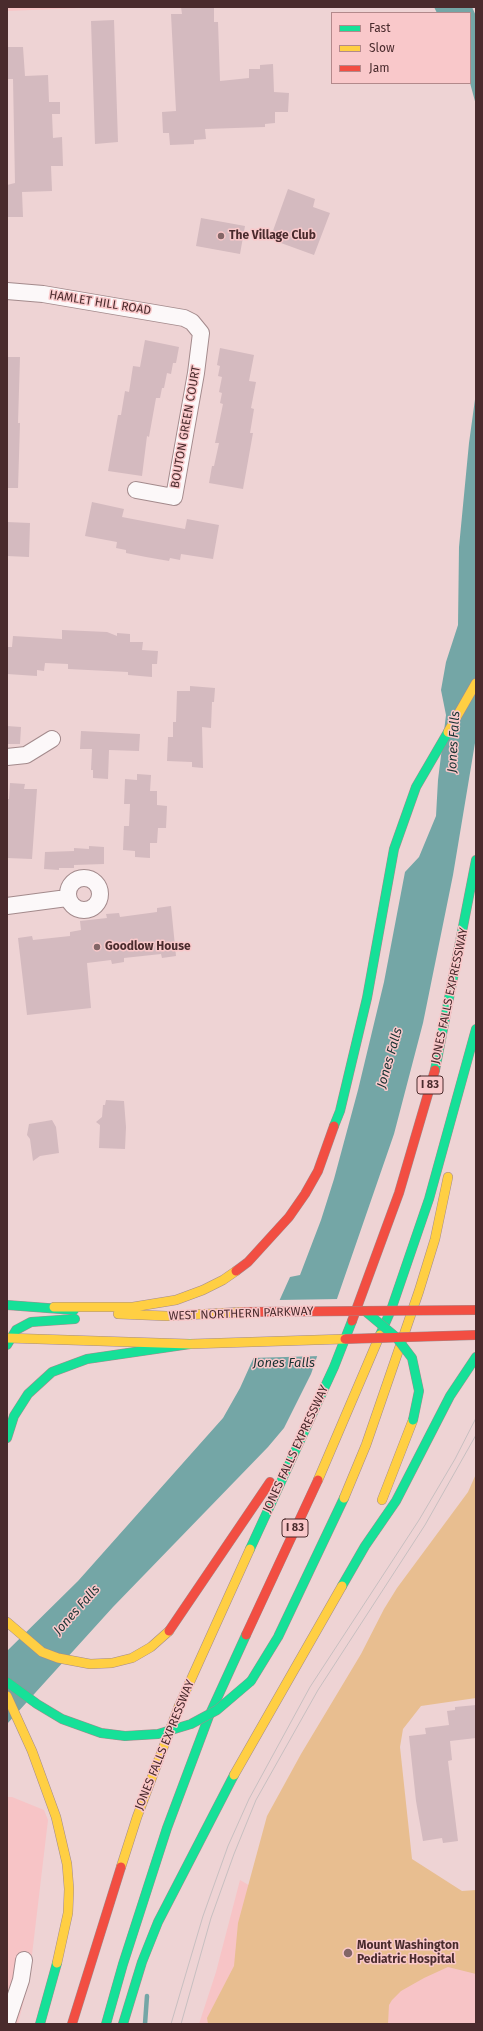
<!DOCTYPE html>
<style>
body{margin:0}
#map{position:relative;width:483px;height:2031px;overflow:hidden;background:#eed3d4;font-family:"Fira Sans",sans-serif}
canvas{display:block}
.frame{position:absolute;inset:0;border:8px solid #4a2b2d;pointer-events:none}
.legend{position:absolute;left:331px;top:12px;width:140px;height:72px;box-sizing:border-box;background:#f9c8ca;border:1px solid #b3898b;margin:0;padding:5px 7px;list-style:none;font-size:12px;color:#4a2b2d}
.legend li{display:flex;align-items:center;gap:8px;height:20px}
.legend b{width:20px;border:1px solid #b3898b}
</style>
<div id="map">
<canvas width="483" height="2031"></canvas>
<div class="frame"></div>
<ul class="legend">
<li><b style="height:5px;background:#16e098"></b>Fast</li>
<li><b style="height:5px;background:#ffcf43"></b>Slow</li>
<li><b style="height:5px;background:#f24e42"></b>Jam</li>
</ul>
</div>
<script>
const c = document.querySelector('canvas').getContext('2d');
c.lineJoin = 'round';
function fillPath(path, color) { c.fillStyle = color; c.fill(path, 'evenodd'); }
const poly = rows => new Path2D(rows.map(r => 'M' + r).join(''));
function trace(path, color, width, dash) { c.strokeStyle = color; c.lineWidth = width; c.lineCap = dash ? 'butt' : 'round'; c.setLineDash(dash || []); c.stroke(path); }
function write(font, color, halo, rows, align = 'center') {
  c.font = font + ' "Fira Sans",sans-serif'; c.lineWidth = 3; c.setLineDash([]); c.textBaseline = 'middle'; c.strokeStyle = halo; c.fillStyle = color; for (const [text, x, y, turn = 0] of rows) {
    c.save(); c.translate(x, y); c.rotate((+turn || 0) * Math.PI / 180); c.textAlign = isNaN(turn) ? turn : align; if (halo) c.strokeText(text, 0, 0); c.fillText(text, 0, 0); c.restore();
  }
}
fillPath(poly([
 [7,7,105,7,7,11],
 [7,1797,12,1797,44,1810,48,1820,29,1980,18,2024,7,2024],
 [240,1880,333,1934,476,1922,476,2024,199,2024,216,1972]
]), '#f7c4c6');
fillPath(poly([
 [476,1474,476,1698,421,1706,403,1729,400,1747,412,1859,462,1891,476,1890,476,1974,448,1967,424,1978,401,1991,392,2000,389,2005,388,2024,208,2024,207,2018,234,1966,238,1923,267,1816,301,1754,361,1654,384,1609,397,1588,468,1492]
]), '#e8be90');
fillPath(poly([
 [434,7,472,7,476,16,476,105,470,83,470,13,437,13],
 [476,392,476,737,453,875,423,1023,394,1134,311,1374,284,1428,268,1447,113,1607,7,1724,7,1651,78,1581,223,1418,240,1388,290,1277,300,1275,321,1220,334,1179,358,1090,384,982,405,872,419,857,436,816,438,780,446,715,441,690,446,662,458,625,459,547,469,443]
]), '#74a6a6');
fillPath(poly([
 [340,1299,320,1356,251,1358,278,1300]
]), '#eed3d4');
trace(poly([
 [145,2024,147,1996]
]), '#74a6a6', 4.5);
fillPath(poly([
 [181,7,214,7,214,22,218,22,220,81,249,78,249,69,260,69,260,65,273,64,274,92,289,93,288,112,275,112,275,123,265,124,265,127,205,129,206,139,194,140,194,144,170,145,169,133,163,133,162,112,176,111,171,14,182,14],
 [114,20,118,142,95,144,91,21],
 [7,47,23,47,25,76,48,75,49,102,60,102,60,114,52,114,53,138,62,137,63,166,51,166,52,191,22,192,23,217,7,217,7,185,15,183,13,79,7,79],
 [288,189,315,199,313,207,330,213,314,255,270,239],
 [201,218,245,226,240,254,196,246],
 [145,340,179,347,176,363,173,363,171,374,167,373,164,388,162,388,160,398,156,398,149,437,147,436,142,476,108,471,118,415,121,415,125,391,129,392,133,366,140,367],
 [220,348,254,355,249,381,256,382,251,408,254,409,250,433,253,433,243,489,209,483,212,466,214,466,219,443,215,443,223,404,220,403,222,393,219,392,222,377,218,376,220,366,217,365],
 [7,357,20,357,18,423,20,423,18,488,7,488],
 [92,502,124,509,122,517,185,529,187,519,219,525,213,559,181,554,180,560,170,558,169,561,146,557,126,553,126,550,116,548,117,542,85,536],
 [7,522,30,523,29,557,7,556],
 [62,630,107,632,117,636,117,633,130,634,130,642,143,642,142,650,158,651,157,664,152,664,152,677,128,675,128,672,68,669,68,664,45,663,44,671,37,670,37,676,7,674,7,647,12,647,13,636,62,639],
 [190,686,215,688,214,702,212,702,211,728,202,727,203,768,192,767,192,762,167,761,168,737,173,737,173,722,176,722,177,691,190,691],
 [7,726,21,727,20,744,7,744],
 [81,731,140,734,139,751,109,750,108,779,93,778,93,770,91,770,92,749,80,749],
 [137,774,151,775,150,791,157,791,157,805,167,806,166,828,158,828,157,843,150,843,150,858,135,857,135,851,123,850,124,826,129,826,130,804,124,804,125,779,137,780],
 [10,783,25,784,24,789,37,789,32,859,7,858,7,799,9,799],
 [89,846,104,847,104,864,74,865,74,868,59,868,59,870,44,869,45,852,74,851,74,848,89,849],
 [171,906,176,956,162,958,161,954,124,958,124,962,112,964,111,960,87,963,91,1008,27,1015,18,938,32,936,33,940,70,936,70,932,81,930,80,921,107,918,106,914,119,913,120,917,157,912,157,908],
 [106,1100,124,1101,126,1127,125,1149,99,1148,100,1125,96,1122,102,1117,103,1105,105,1105],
 [52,1120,56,1127,59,1153,40,1156,33,1161,30,1139,27,1135,29,1124],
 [476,1705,476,1738,450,1741,452,1760,448,1761,458,1841,443,1843,442,1838,423,1841,416,1801,409,1736,426,1734,425,1728,449,1725,447,1711,455,1710,455,1707]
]), '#d4babf');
const street = poly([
 [7,291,43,294,184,318,192,322,201,333,196,373,174,497,136,490],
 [7,757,26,755,52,739],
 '68 894a16 16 0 1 1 32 0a16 16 0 1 1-32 0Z',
 [7,906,67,898],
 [7,2022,21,1980,24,1960]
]);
const fast = poly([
 [435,1070,476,860],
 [334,1126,340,1111,367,998,394,849,416,787,448,732],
 [7,1305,74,1310],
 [380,1335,391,1310,429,1199,476,1029],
 [7,1345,16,1330,31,1322,75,1319],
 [7,1438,14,1416,28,1394,52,1372,87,1359,190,1344],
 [250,1549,334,1367,352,1321],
 [342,1586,365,1546,396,1501,450,1396,476,1357],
 [251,1681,278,1637,344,1498],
 [7,1682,37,1704,62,1719,101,1733,125,1736],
 [40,2024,57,1963],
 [106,2024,123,1964,167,1828,209,1716,246,1635],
 [123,2024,142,1962,158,1922,234,1775]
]);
const slow = poly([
 [448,732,476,683],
 [54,1307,133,1307,176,1300,203,1290,223,1280,236,1271],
 [118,1314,167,1316,242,1312],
 [7,1338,190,1344,345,1339],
 [318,1480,380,1335],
 [344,1498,366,1445,419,1291,435,1239,448,1177],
 [382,1500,413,1420],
 [7,1622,42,1652,58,1658,90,1664,112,1663,132,1658,151,1647,169,1631],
 [7,1696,32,1751,56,1817,67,1864,69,1889,68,1913,57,1963],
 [234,1775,342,1586],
 [121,1867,137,1817,179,1706,250,1549]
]);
const jam = poly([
 [236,1271,248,1262,289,1217,305,1194,318,1171,334,1126],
 [352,1321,399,1193,435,1070],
 [169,1631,270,1482],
 [246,1635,318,1480],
 [72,2024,121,1867]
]);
trace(street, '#a38a8c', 18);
trace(fast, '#a38a8c', 10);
trace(slow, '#a38a8c', 10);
trace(jam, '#a38a8c', 10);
trace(street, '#fcf8f9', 16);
trace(fast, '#16e098', 9);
trace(slow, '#ffcf43', 9);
trace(jam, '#f24e42', 9);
trace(poly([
 [171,2024,203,1916,228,1846,249,1799,310,1687,419,1520,455,1459,476,1418],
 [181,2024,211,1918,234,1854,256,1800,318,1690,425,1525,476,1435]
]), '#c7bfc0', 1);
const fastBridge = poly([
 [365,1311,396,1337,412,1358,419,1391,413,1420],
 [125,1736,158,1734,191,1724,217,1710,251,1681]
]);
const jamBridge = poly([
 [242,1312,476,1310],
 [345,1339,476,1335]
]);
trace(fastBridge, '#a38a8c', 10, []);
trace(jamBridge, '#a38a8c', 10, []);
trace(fastBridge, '#16e098', 9);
trace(jamBridge, '#f24e42', 9);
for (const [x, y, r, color] of [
 [221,236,4,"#836667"],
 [97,947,4,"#836667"],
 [348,1953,5,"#836667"]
]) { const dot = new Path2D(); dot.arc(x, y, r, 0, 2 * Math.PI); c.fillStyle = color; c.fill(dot); trace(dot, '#f9c8ca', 1.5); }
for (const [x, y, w] of [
 [430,1085,26],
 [295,1528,26]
]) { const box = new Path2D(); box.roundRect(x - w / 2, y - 9, w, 18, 3); c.fillStyle = '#f9c8ca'; c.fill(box); trace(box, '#4a2b2d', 1); }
write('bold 11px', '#4a2b2d', null, [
 ["I 83",430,1085],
 ["I 83",295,1528]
]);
write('bold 12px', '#4a2b2d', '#f9c8ca', [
 ["The Village Club",229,236],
 ["Goodlow House",105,947],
 ["Mount Washington",357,1946],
 ["Pediatric Hospital",357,1960]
], 'left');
write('12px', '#4a2b2d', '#f9c8ca', [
 ["HAMLET HILL ROAD",100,303,9],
 ["BOUTON GREEN COURT",186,427,-80],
 ["JONES FALLS EXPRESSWAY",450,996,-78],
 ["WEST NORTHERN PARKWAY",241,1314,-2],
 ["JONES FALLS EXPRESSWAY",296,1449,-65],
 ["JONES FALLS EXPRESSWAY",165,1745,-68]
]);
write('italic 13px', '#183232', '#f9c8ca', [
 ["Jones Falls",454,742,-87],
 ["Jones Falls",390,1058,-74],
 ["Jones Falls",284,1363],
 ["Jones Falls",77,1610,-48]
]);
</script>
